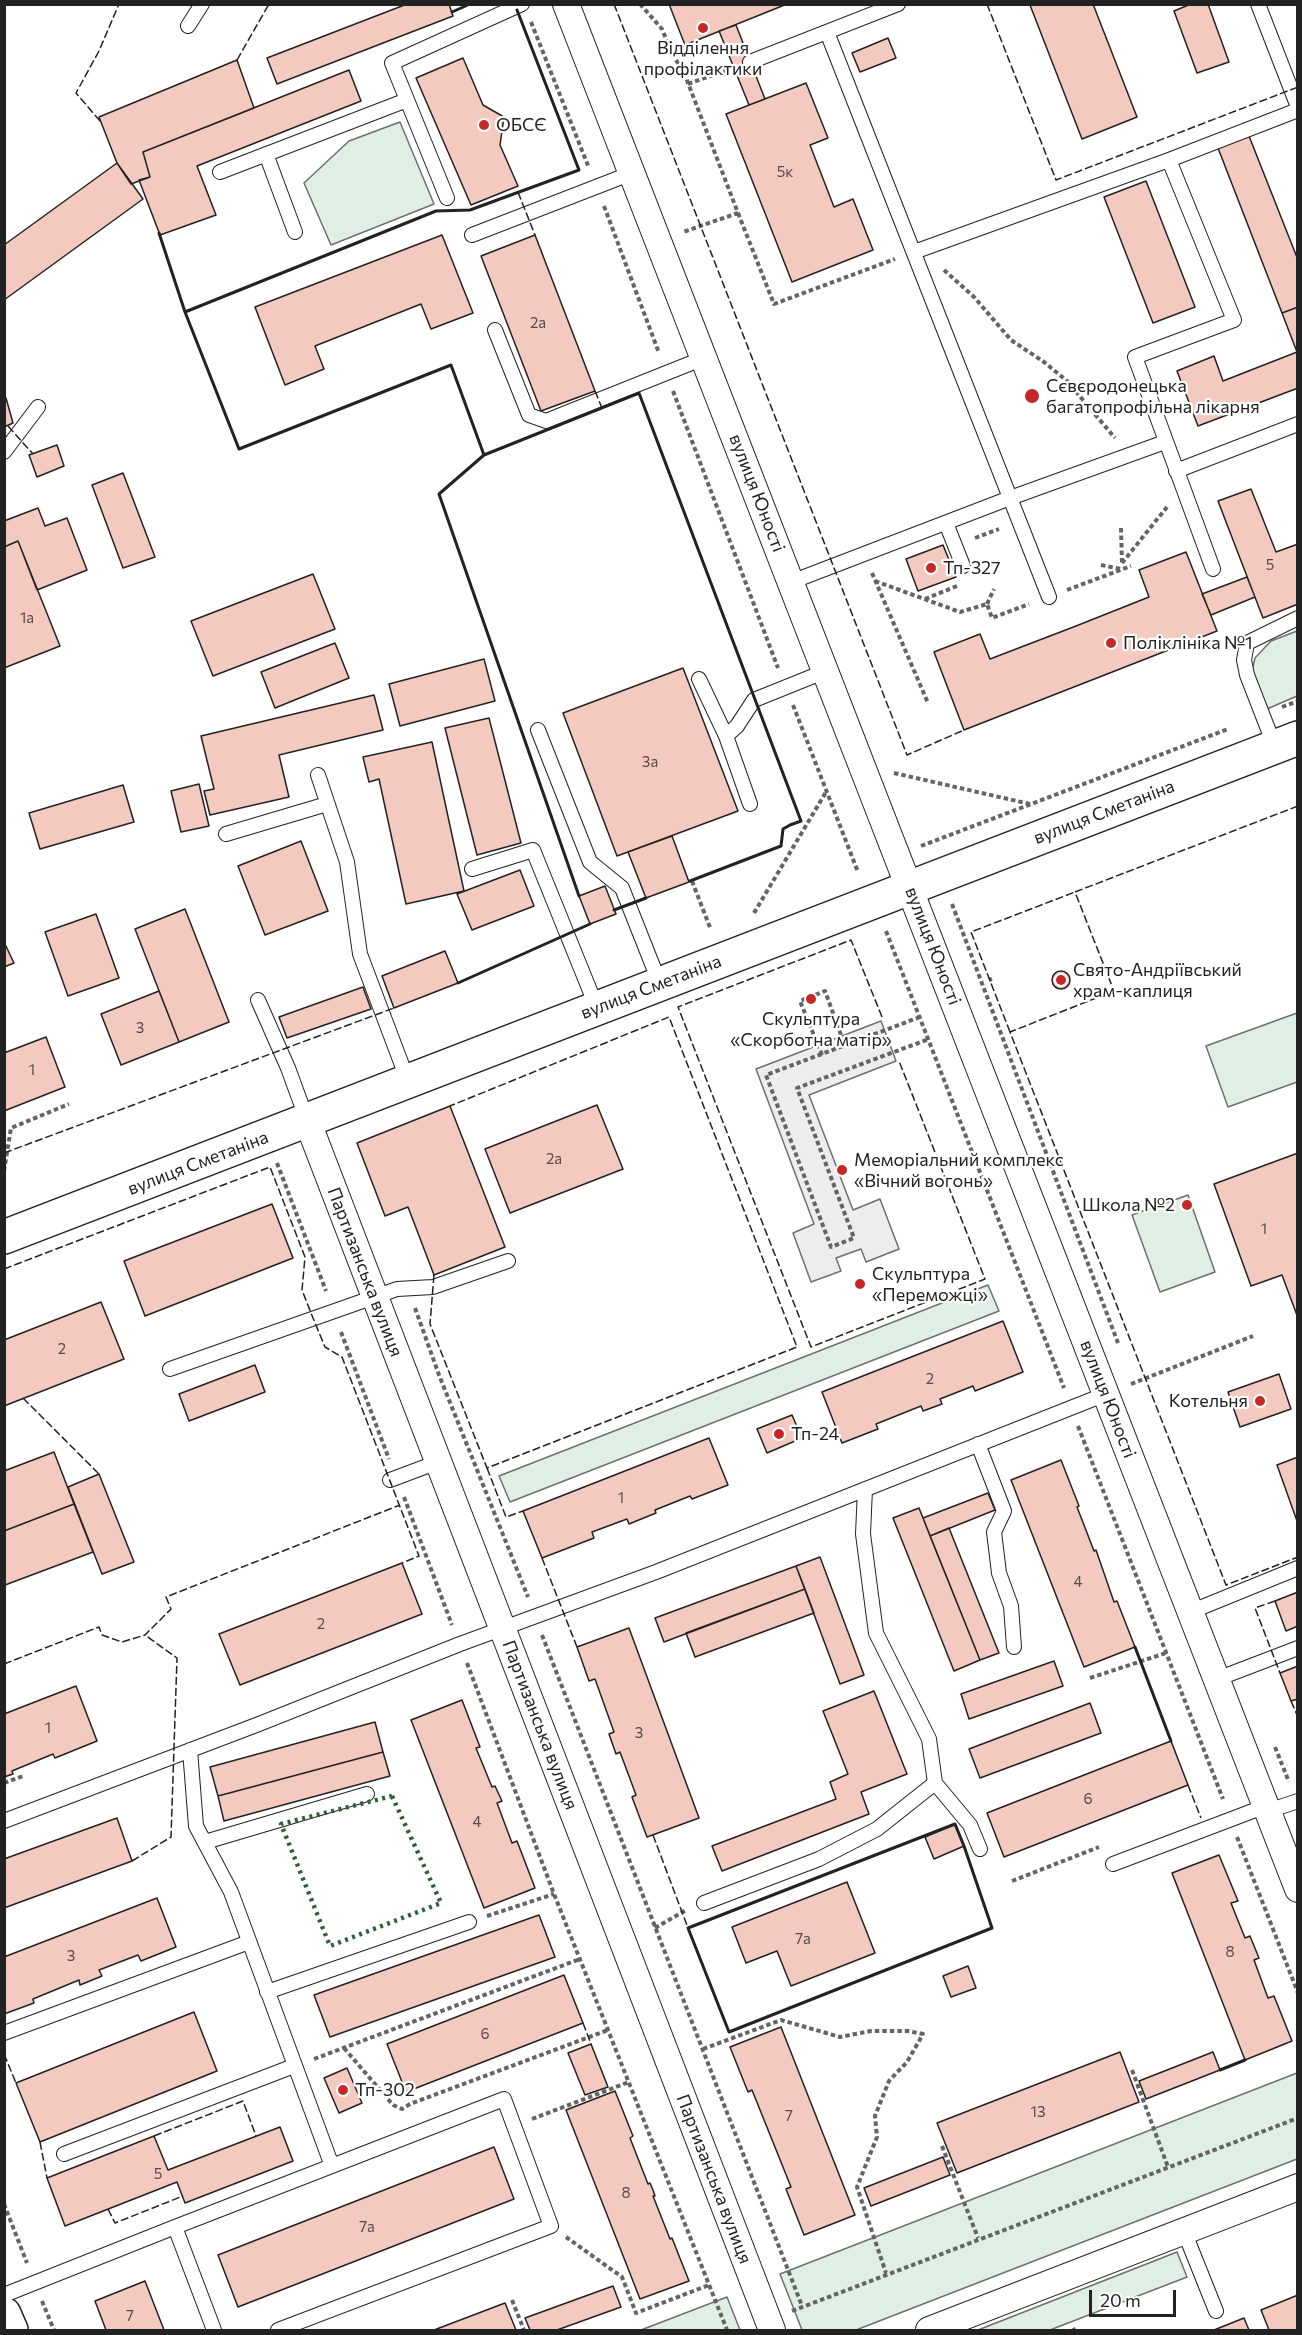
<!DOCTYPE html>
<meta charset="utf-8">
<style>
body{margin:0}
#map{position:relative;width:1302px;height:2335px;overflow:hidden;background:#fff;font-family:Commissioner,sans-serif}
canvas{display:block}
.frame{position:absolute;inset:0;border:6px solid #222;pointer-events:none}
.scale{position:absolute;left:1089px;top:2290px;width:87px;height:27px;box-sizing:border-box;border:3px solid #222;border-top:0;padding-left:8px;font-size:18px;line-height:21px;white-space:nowrap;color:#222;-webkit-text-stroke:4px #fff;paint-order:stroke}
</style>
<div id="map">
<canvas width="1302" height="2335"></canvas>
<div class="frame"></div>
<div class="scale">20 m</div>
</div>
<script>
const c = document.querySelector('canvas').getContext('2d');
c.lineJoin = 'round';
function fillPath(path, color) { c.fillStyle = color; c.fill(path, 'evenodd'); }
const poly = rows => new Path2D(rows.map(r => 'M' + r).join(''));
function trace(path, color, width, dash) { c.strokeStyle = color; c.lineWidth = width; c.lineCap = dash ? 'butt' : 'round'; c.setLineDash(dash || []); c.stroke(path); }
function write(font, color, halo, rows, align = 'center') {
  c.font = font + ' Commissioner,sans-serif'; c.lineWidth = 4.5; c.setLineDash([]); c.textBaseline = 'middle'; c.strokeStyle = halo; c.fillStyle = color; for (const [text, x, y, turn = 0] of rows) {
    c.save(); c.translate(x, y); c.rotate((+turn || 0) * Math.PI / 180); c.textAlign = isNaN(turn) ? turn : align; if (halo) c.strokeText(text, 0, 0); c.fillText(text, 0, 0); c.restore();
  }
}
const green = poly([
 [400,122,434,204,331,245,304,183,349,141,400,122],
 [1297,631,1297,696,1267,709,1252,671,1255,658,1271,641,1297,631],
 [1297,1013,1297,1082,1228,1107,1206,1046,1297,1013],
 [1188,1195,1215,1272,1160,1292,1132,1215,1188,1195],
 [988,1285,999,1311,510,1502,499,1476,988,1285],
 [1297,2073,1297,2159,856,2330,802,2330,780,2274,1297,2073],
 [1177,2252,1187,2277,1050,2330,978,2330,1177,2252],
 [727,2297,740,2330,641,2330,727,2297]
]);
fillPath(green, '#e0efe3');
trace(green, '#6f6f6f', 1.5);
const parking = poly([
 [881,1021,896,1061,809,1095,853,1210,880,1199,899,1249,866,1262,861,1249,836,1258,841,1271,811,1282,793,1233,814,1224,756,1069,881,1021]
]);
fillPath(parking, '#ededed');
trace(parking, '#6f6f6f', 1.5);
const building = poly([
 [407,4,449,4,453,16,277,84,267,58,407,4],
 [669,4,787,4,685,45,669,4],
 [1093,4,1137,117,1082,139,1030,5,1093,4],
 [1191,4,1208,4,1229,62,1197,73,1174,11,1191,4],
 [736,25,765,99,749,105,719,31,736,25],
 [888,38,896,58,860,72,852,53,888,38],
 [463,58,483,105,504,117,500,145,518,186,471,205,416,78,463,58],
 [237,60,254,108,143,152,150,177,131,184,117,163,99,117,237,60],
 [349,70,361,101,197,166,216,215,160,235,139,180,150,177,143,152,349,70],
 [806,83,828,138,810,145,834,207,853,199,873,250,792,282,726,114,806,83],
 [1249,136,1298,260,1298,307,1282,313,1218,148,1249,136],
 [117,163,143,199,4,300,4,245,117,163],
 [1146,181,1195,307,1153,323,1104,197,1146,181],
 [442,235,473,313,431,329,421,304,315,346,324,369,285,385,255,307,442,235],
 [535,235,595,391,541,411,481,256,535,235],
 [1298,307,1298,388,1198,426,1177,371,1214,356,1223,381,1297,352,1282,313,1298,307],
 [6,398,13,423,4,427,4,399,6,398],
 [57,445,64,466,37,477,29,455,57,445],
 [123,473,155,557,123,568,92,485,123,473],
 [1251,489,1276,552,1298,544,1298,604,1263,618,1218,501,1251,489],
 [38,508,45,526,67,518,87,570,37,590,18,541,4,547,4,521,38,508],
 [18,541,60,646,4,668,4,547,18,541],
 [943,545,956,577,918,591,906,559,943,545],
 [1186,552,1217,631,964,730,934,652,980,634,990,659,1076,626,1149,597,1139,570,1186,552],
 [313,574,335,629,213,676,191,621,313,574],
 [1247,577,1255,597,1211,615,1202,594,1247,577],
 [335,643,349,678,275,708,261,672,335,643],
 [484,659,495,701,400,726,389,684,484,659],
 [683,668,738,811,617,856,563,713,683,668],
 [374,695,383,730,279,755,289,797,210,815,204,791,214,789,201,736,374,695],
 [489,718,521,843,477,855,445,728,489,718],
 [432,742,464,891,406,904,379,779,369,782,363,757,432,742],
 [199,784,209,826,181,832,171,791,199,784],
 [123,785,134,822,40,849,29,813,123,785],
 [672,836,689,882,646,898,628,852,672,836],
 [301,841,328,911,265,935,238,866,301,841],
 [520,870,534,906,472,930,457,894,520,870],
 [605,886,616,914,590,924,579,896,605,886],
 [185,909,229,1022,179,1042,135,929,185,909],
 [96,914,119,978,68,996,45,932,96,914],
 [4,942,14,963,4,967,4,942],
 [445,951,458,983,394,1008,382,976,445,951],
 '1052 980a9 9 0 1 1 18 0a9 9 0 1 1-18 0Z',
 [363,987,371,1009,287,1038,279,1017,363,987],
 [159,991,179,1042,121,1065,101,1014,159,991],
 [46,1037,65,1087,4,1111,4,1053,46,1037],
 [597,1105,623,1169,510,1213,485,1149,597,1105],
 [450,1106,505,1247,434,1275,408,1207,385,1216,357,1143,450,1106],
 [1298,1153,1298,1318,1282,1275,1251,1286,1214,1184,1298,1153],
 [272,1204,293,1258,145,1316,124,1261,272,1204],
 [101,1302,124,1359,4,1406,4,1340,101,1302],
 [1003,1321,1023,1372,975,1391,973,1386,940,1399,942,1404,923,1411,921,1406,876,1424,878,1429,842,1443,822,1392,1003,1321],
 [255,1365,265,1392,189,1421,179,1394,255,1365],
 [1279,1374,1291,1409,1240,1427,1228,1392,1279,1374],
 [792,1415,802,1438,767,1453,757,1429,792,1415],
 [709,1438,728,1485,692,1499,690,1496,655,1510,656,1513,629,1524,627,1519,592,1532,594,1538,542,1558,523,1511,709,1438],
 [54,1452,74,1504,4,1531,4,1471,54,1452],
 [1298,1457,1298,1521,1297,1521,1277,1465,1298,1457],
 [1061,1460,1079,1506,1077,1507,1094,1551,1096,1550,1114,1602,1117,1601,1135,1647,1084,1667,1011,1480,1061,1460],
 [99,1474,134,1562,102,1574,68,1487,99,1474],
 [988,1493,995,1510,930,1536,923,1518,988,1493],
 [74,1504,93,1552,5,1585,4,1531,74,1504],
 [919,1508,980,1660,954,1671,893,1518,919,1508],
 [949,1528,999,1653,980,1660,930,1536,949,1528],
 [820,1557,864,1675,840,1684,796,1566,820,1557],
 [402,1563,422,1614,240,1685,219,1634,402,1563],
 [796,1566,805,1589,664,1642,655,1618,796,1566],
 [805,1589,814,1613,695,1657,686,1633,805,1589],
 [1298,1592,1298,1626,1286,1631,1275,1601,1298,1592],
 [629,1628,699,1818,647,1837,632,1797,636,1795,620,1752,616,1754,609,1734,614,1732,595,1679,589,1681,577,1647,629,1628],
 [1054,1661,1063,1686,969,1719,961,1694,1054,1661],
 [1298,1666,1298,1699,1291,1701,1280,1673,1298,1666],
 [76,1686,97,1741,55,1758,53,1754,12,1771,13,1774,4,1777,4,1714,76,1686],
 [874,1691,907,1774,861,1792,869,1814,722,1871,712,1846,836,1799,830,1782,848,1774,823,1711,874,1691],
 [462,1700,480,1747,476,1748,492,1787,495,1786,502,1801,497,1803,512,1843,517,1841,535,1888,484,1908,411,1720,462,1700],
 [1090,1703,1101,1733,980,1778,969,1749,1090,1703],
 [375,1722,383,1752,218,1796,210,1767,375,1722],
 [1171,1741,1188,1785,1004,1857,987,1813,1171,1741],
 [383,1752,390,1776,224,1821,218,1796,383,1752],
 [117,1818,132,1861,4,1908,4,1859,117,1818],
 [955,1824,964,1846,934,1859,925,1837,955,1824],
 [1219,1855,1238,1901,1231,1903,1245,1938,1250,1936,1259,1958,1254,1960,1268,1998,1274,1996,1292,2041,1245,2060,1172,1873,1219,1855],
 [847,1882,875,1953,791,1986,777,1951,746,1963,732,1927,847,1882],
 [157,1898,176,1947,141,1961,138,1955,99,1970,102,1976,80,1985,79,1980,33,1999,34,2003,4,2014,4,1957,157,1898],
 [539,1915,555,1957,330,2037,314,1995,539,1915],
 [968,1966,976,1988,951,1997,943,1976,968,1966],
 [564,1975,583,2023,406,2092,387,2044,564,1975],
 [194,2012,217,2071,40,2142,16,2083,194,2012],
 [781,2027,855,2215,804,2235,786,2189,791,2187,752,2090,748,2092,730,2047,781,2027],
 [591,2044,608,2087,585,2095,568,2053,591,2044],
 [1120,2052,1139,2102,957,2173,937,2123,1120,2052],
 [1213,2052,1220,2070,1146,2099,1139,2081,1213,2052],
 [347,2068,362,2103,339,2113,324,2078,347,2068],
 [615,2091,633,2136,630,2138,648,2184,650,2183,653,2190,655,2196,653,2196,670,2239,672,2238,689,2281,640,2299,566,2110,615,2091],
 [280,2127,293,2161,185,2203,177,2182,65,2226,47,2178,154,2136,168,2170,280,2127],
 [494,2147,514,2199,238,2307,218,2255,494,2147],
 [943,2157,950,2175,871,2206,864,2188,943,2157],
 [145,2281,164,2330,106,2330,95,2301,145,2281],
 [613,2286,621,2307,557,2330,530,2330,525,2318,613,2286],
 [1298,2295,1298,2330,1269,2330,1261,2310,1298,2295],
 [505,2303,516,2330,434,2330,505,2303],
 [1244,2318,1249,2330,1214,2330,1244,2318]
]);
fillPath(building, '#f3c9c0');
trace(building, '#222', 1.5);
const lane = poly([
 [1258,4,1298,107],
 [188,26,202,4],
 [827,32,1049,597],
 [750,62,898,4],
 [266,154,295,232],
 [1169,160,1234,320,1135,357,1213,569],
 [220,172,407,100],
 [447,198,392,63,522,4],
 [472,235,632,173],
 [914,252,1169,160,1298,110],
 [495,330,529,415,546,421,704,358],
 [4,452,38,407],
 [1176,471,1298,424],
 [946,523,963,566],
 [791,582,1010,498,1165,442],
 [699,679,726,736],
 [538,730,590,862,622,888,660,984],
 [1275,747,1247,675,1244,660,1247,643,1298,618],
 [318,775,347,862,360,954,408,1081],
 [750,804,726,736,737,726,754,700,826,671],
 [226,834,327,804],
 [472,869,533,850,597,1008],
 [258,1000,288,1068,307,1120],
 [170,1369,397,1289,433,1287,508,1261],
 [978,1444,1004,1511,994,1532,999,1573,1011,1606,1014,1647],
 [390,1480,438,1462],
 [865,1489,863,1534,876,1633,929,1739,935,1783,970,1825,980,1849],
 [1190,1612,1298,1568],
 [1217,1679,1298,1648],
 [190,1750,196,1826,231,1892,332,2166],
 [1268,1811,1298,1801],
 [4,1821,259,1724,460,1644,656,1572,1106,1394],
 [205,1842,367,1794],
 [1113,1864,1266,1806],
 [704,1903,819,1859,877,1829,935,1783],
 [267,1992,469,1922],
 [4,2033,249,1942],
 [64,2154,294,2066],
 [175,2227,504,2099,551,2226,278,2330],
 [1184,2231,1216,2311],
 [4,2295,175,2227,214,2330]
]);
const street = poly([
 [566,4,1298,1889],
 [307,1120,772,2330],
 [929,2330,1298,2187]
]);
const secondary = poly([
 [4,1237,1298,738],
 [4,2314,11,2330]
]);
trace(lane, '#222', 16);
trace(street, '#222', 28);
trace(secondary, '#222', 36);
trace(poly([
 [640,4,662,29,673,56,683,70,738,213,683,232],
 [531,22,589,168],
 [688,84,730,69],
 [604,206,659,353],
 [738,213,774,304,895,259],
 [944,270,974,297,1011,340,1044,362,1067,381,1115,438],
 [673,391,778,668],
 [1121,528,1122,563],
 [975,538,999,529],
 [1122,563,1167,507],
 [1101,565,1121,569],
 [872,573,928,703],
 [875,581,960,612,987,604,992,618,1029,604],
 [1067,590,1131,566],
 [925,599,957,586],
 [987,604,994,589],
 [793,705,858,872],
 [1282,707,1298,701],
 [894,773,1030,804],
 [921,846,1228,729],
 [692,881,711,930],
 [952,904,1118,1343],
 [754,913,826,792],
 [886,931,1064,1388],
 [989,980,992,979],
 [920,1017,766,1075,831,1247,854,1238,797,1088,929,1039],
 [822,1055,800,1001,825,991,845,1046],
 [277,1163,326,1291],
 [4,1171,11,1128,69,1104],
 [415,1308,439,1375,528,1597],
 [341,1332,389,1459],
 [1131,1384,1253,1336],
 [1078,1426,1223,1799],
 [404,1497,452,1625],
 [542,1635,802,2306],
 [467,1663,554,1894,727,2330],
 [1090,1678,1166,1653],
 [1275,1747,1289,1782],
 [4,1783,23,1776],
 [1237,1837,1298,1993],
 [1012,1881,1099,1847],
 [487,1916,554,1894],
 [655,1928,686,1910],
 [344,2048,393,2105,402,2109,410,2104,608,2030],
 [703,2049,781,2020,840,2037,871,2031,908,2031,923,2034,907,2062,889,2081,875,2116,877,2137,857,2187,886,2273],
 [314,2059,580,1959],
 [1132,2070,1168,2167],
 [532,2119,629,2082],
 [942,2146,978,2238],
 [4,2204,27,2263],
 [566,2237,622,2277,636,2313,709,2285],
 [512,2300,524,2330],
 [42,2301,54,2330],
 [792,2311,1298,2118],
 [1073,2328,1074,2330]
]), '#646464', 4, [4.5, 3]);
trace(lane, '#fff', 14);
trace(street, '#fff', 26);
trace(secondary, '#fff', 33);
trace(poly([
 [392,1796,441,1903,330,1946,281,1824,392,1796]
]), '#2f5e38', 4.5, [3, 4.5]);
trace(poly([
 [614,4,907,755,964,730],
 [987,4,1056,180,1298,87],
 [237,60,269,4],
 [100,121,76,93,99,51,119,4],
 [518,192,535,235],
 [595,391,602,408],
 [8,426,33,454],
 [1298,806,1075,892,1114,991,1010,1032,1226,1585,1298,1557],
 [882,1017,851,940,678,1007,811,1347,985,1279,899,1061],
 [1010,1032,971,932,1075,892],
 [4,1153,394,1008],
 [4,1269,270,1167,305,1257,302,1290,313,1318,325,1347,342,1357,419,1556,402,1563],
 [434,1275,430,1324,487,1468,797,1347,669,1017,450,1106],
 [23,1398,99,1474],
 [487,1468,506,1517,523,1511],
 [542,1558,577,1647],
 [1275,1601,1255,1608,1280,1673],
 [4,1664,99,1627,102,1635,122,1642,145,1635,171,1609,166,1597,400,1505],
 [1291,1701,1298,1717],
 [1188,1785,1201,1818],
 [653,1835,688,1928],
 [132,1861,171,1837,177,1658,145,1635],
 [583,2023,591,2044],
 [4,2054,16,2083],
 [154,2136,243,2101,256,2136],
 [40,2142,47,2178],
 [108,2209,115,2223,183,2196]
]), '#222', 1.5, [8, 3]);
trace(poly([
 [452,12,470,4],
 [159,233,185,312,436,211,470,210,579,170,517,10],
 [185,312,239,449,451,365,484,455],
 [579,896,439,494,484,455,639,393,801,821,790,825,783,829,781,846,690,881],
 [614,910,646,898],
 [458,983,590,924],
 [1135,1647,1171,1741],
 [955,1824,964,1846,992,1928,729,2032,688,1928,955,1824],
 [1220,2070,1245,2060]
]), '#222', 3);
for (const [x, y, r, color] of [
 [703,28,6,"#c62828"],
 [484,125,6,"#c62828"],
 [1032,396,8,"#c62828"],
 [931,568,6,"#c62828"],
 [1111,643,6,"#c62828"],
 [1061,980,6,"#c62828"],
 [811,999,6,"#c62828"],
 [842,1170,6,"#c62828"],
 [1187,1205,6,"#c62828"],
 [860,1284,6,"#c62828"],
 [1260,1401,6,"#c62828"],
 [779,1434,6,"#c62828"],
 [343,2090,6,"#c62828"]
]) { const dot = new Path2D(); dot.arc(x, y, r, 0, 2 * Math.PI); c.fillStyle = color; c.fill(dot); trace(dot, '#fff', 2); }
write('15px', '#564c4a', null, [
 ["5к",785,172],
 ["2а",538,323],
 ["5",1270,565],
 ["1а",27,618],
 ["3а",650,762],
 ["3",140,1028],
 ["1",32,1070],
 ["2а",554,1159],
 ["1",1264,1229],
 ["2",62,1349],
 ["2",930,1379],
 ["1",621,1498],
 ["4",1078,1582],
 ["2",321,1624],
 ["1",48,1728],
 ["3",639,1733],
 ["6",1088,1799],
 ["4",477,1822],
 ["7а",803,1939],
 ["8",1230,1952],
 ["3",71,1956],
 ["6",485,2034],
 ["13",1038,2112],
 ["7",789,2116],
 ["5",158,2174],
 ["8",626,2193],
 ["7а",367,2227],
 ["7",130,2316]
]);
write('18px', '#222', '#fff', [
 ["Відділення",703,48,"center"],
 ["профілактики",703,69,"center"],
 ["ОБСЄ",496,125],
 ["Сєвєродонецька",1046,386],
 ["багатопрофільна лікарня",1046,407],
 ["Тп-327",943,568],
 ["Поліклініка №1",1123,643],
 ["Свято-Андріївський",1073,970],
 ["храм-каплиця",1073,991],
 ["Скульптура",811,1019,"center"],
 ["«Скорботна матір»",811,1040,"center"],
 ["Меморіальний комплекс",854,1160],
 ["«Вічний вогонь»",854,1181],
 ["Школа №2",1175,1205,"right"],
 ["Скульптура",872,1274],
 ["«Переможці»",872,1295],
 ["Котельня",1248,1401,"right"],
 ["Тп-24",791,1434],
 ["Тп-302",355,2090]
], 'left');
write('18px', '#222', '#fff', [
 ["вулиця Юності",757,493,69],
 ["вулиця Сметаніна",1104,812,-21],
 ["вулиця Юності",933,946,69],
 ["вулиця Сметаніна",651,987,-21],
 ["вулиця Сметаніна",198,1163,-21],
 ["Партизанська вулиця",365,1272,69],
 ["вулиця Юності",1108,1399,69],
 ["Партизанська вулиця",540,1725,69],
 ["Партизанська вулиця",714,2179,69]
]);
</script>
